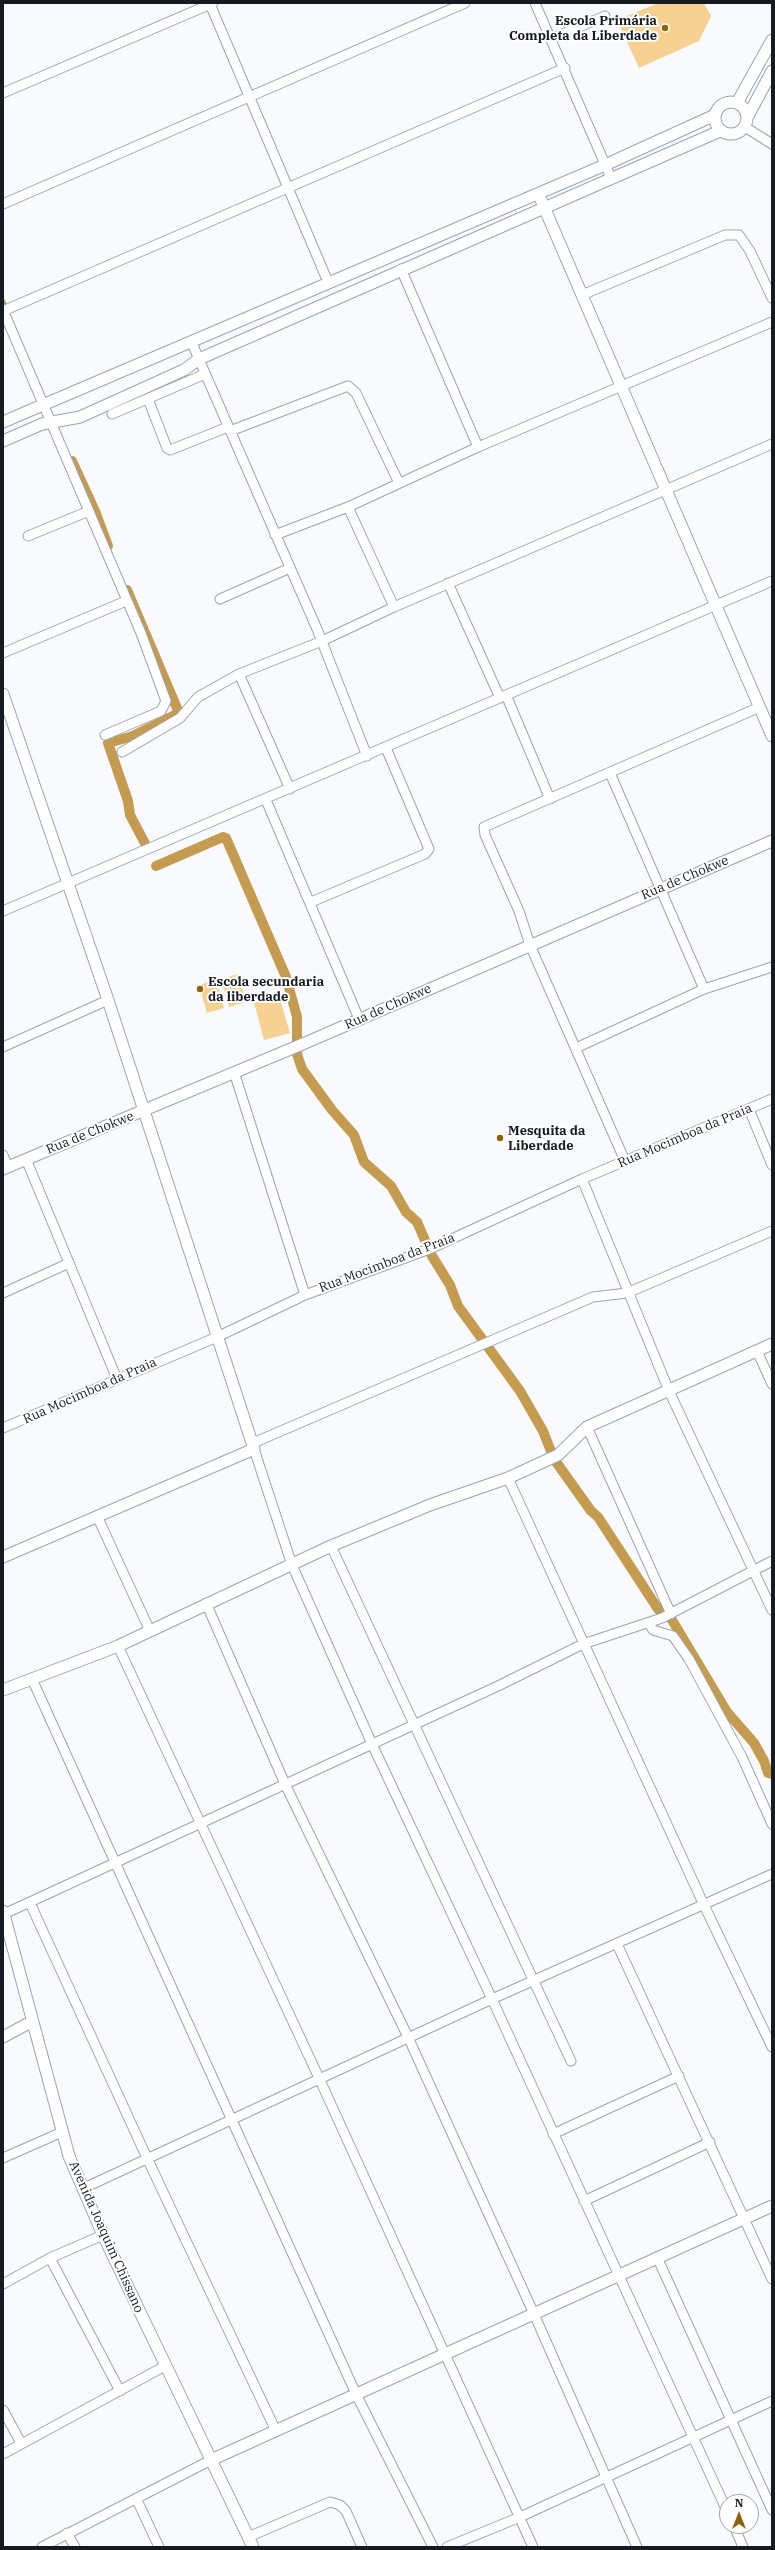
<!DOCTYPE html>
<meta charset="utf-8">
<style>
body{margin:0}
#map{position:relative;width:775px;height:2550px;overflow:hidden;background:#f8fafe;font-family:"IBM Plex Serif",serif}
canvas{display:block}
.frame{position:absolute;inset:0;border:4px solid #161a21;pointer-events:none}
.north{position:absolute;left:719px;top:2494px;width:40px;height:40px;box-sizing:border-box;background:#fff;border:1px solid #a2a3a6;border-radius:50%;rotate:0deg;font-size:11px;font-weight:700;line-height:16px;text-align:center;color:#161a21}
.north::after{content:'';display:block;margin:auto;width:14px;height:18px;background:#8c6407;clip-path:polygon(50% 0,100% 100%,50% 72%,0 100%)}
</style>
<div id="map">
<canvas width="775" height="2550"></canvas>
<div class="frame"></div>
<div class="north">N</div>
</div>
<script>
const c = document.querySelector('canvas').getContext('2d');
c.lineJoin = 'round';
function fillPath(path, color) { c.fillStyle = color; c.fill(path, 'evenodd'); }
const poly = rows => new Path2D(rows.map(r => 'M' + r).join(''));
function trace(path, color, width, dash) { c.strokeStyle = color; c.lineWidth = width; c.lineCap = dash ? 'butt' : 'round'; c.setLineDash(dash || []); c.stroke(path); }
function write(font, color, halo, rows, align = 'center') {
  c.font = font + ' "IBM Plex Serif",serif'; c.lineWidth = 4; c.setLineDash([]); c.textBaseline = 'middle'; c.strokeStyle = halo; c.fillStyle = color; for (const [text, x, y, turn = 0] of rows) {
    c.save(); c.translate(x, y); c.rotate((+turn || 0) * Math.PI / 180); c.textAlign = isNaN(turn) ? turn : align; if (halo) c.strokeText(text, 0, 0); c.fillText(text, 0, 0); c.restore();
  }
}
fillPath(poly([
 [658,3,704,3,711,16,699,41,639,68,617,20],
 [238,974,246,1002,229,1007,221,979],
 [216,980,224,1008,207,1013,199,985],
 [278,992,290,1033,264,1040,253,999]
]), '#f6d192');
trace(poly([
 [3,300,6,306]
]), '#c59c4f', 3);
trace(poly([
 [72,461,95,511,108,546],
 [127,590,179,713,133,736,108,743,128,801,130,815,148,849],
 [156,866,223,837,226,838,286,977,297,1017,297,1054,302,1069,332,1110,354,1135,364,1162,391,1186,406,1212,417,1222,432,1256,450,1285,458,1306,520,1391,543,1431,554,1459,591,1511,598,1517,658,1609,669,1615,727,1712,754,1743,764,1761,768,1773,772,1774]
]), '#c59c4f', 10);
const minor = poly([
 [535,3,611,178],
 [210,4,328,282],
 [551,39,605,16],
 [3,93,213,3],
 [745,127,772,144],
 [3,204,465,3],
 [401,269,478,447],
 [582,295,725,235,739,235,750,251,772,298],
 [3,310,141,633,166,701,161,711,105,735],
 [3,311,565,68],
 [191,341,317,629,367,756],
 [148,399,167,448,170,450,228,427],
 [112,414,205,374],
 [230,431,348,386,356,393,399,483],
 [348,507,394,607],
 [275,535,348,507,478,447,772,322],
 [28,536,89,511],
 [448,583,500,698],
 [220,599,290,568],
 [3,653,126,601],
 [239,674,290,789],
 [506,695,550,799],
 [122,752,180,718,198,697,239,674,322,641,394,607,772,444],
 [610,773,704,989],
 [266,800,359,1019],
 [311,902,425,854,429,849,386,748],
 [3,911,772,581],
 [3,1047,108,1000],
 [576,1048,704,989,772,967],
 [234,1072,305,1295],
 [749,1109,772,1165],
 [3,1155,8,1167],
 [26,1159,117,1379],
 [625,1161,530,945,519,911,485,835,484,827,760,707],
 [582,1179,669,1391,772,1610],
 [3,1293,67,1264],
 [757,1351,772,1384],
 [587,1427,671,1614],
 [3,1428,217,1337,305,1295,432,1248,582,1179,772,1099],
 [253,1443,593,1297,627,1293,772,1231],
 [254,1449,292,1565,372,1744,492,1999,727,2511],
 [508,1478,703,1903,772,2047],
 [97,1516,150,1631],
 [331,1546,571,2061],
 [206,1603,285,1784,408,2037,534,2314,637,2547],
 [649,1623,653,1630,673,1636,689,1659,742,1757,772,1824],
 [118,1646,319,2078,533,2547],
 [32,1679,356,2394,433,2547],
 [30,1903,147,2158,276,2431],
 [4,1914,498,1686,583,1644,662,1618,772,1561],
 [617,1944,772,2279],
 [553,2134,679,2076],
 [3,2158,62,2132],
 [84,2188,492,1999,772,1874],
 [584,2201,710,2142],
 [657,2257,772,2510],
 [50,2258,120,2391],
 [3,2284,50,2258,103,2235],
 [3,2410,21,2443],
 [3,2454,165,2366],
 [136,2498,159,2547],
 [734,2526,743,2547],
 [67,2533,75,2547],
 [248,2537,330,2502,340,2505,346,2511,362,2547],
 [42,2547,211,2460],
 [447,2547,520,2517,772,2401]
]);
const tertiary = poly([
 '715 118a16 16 0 1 1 32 0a16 16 0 1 1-32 0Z',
 [737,103,772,40],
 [748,116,772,71],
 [541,200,772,736],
 [3,422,605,165,715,115],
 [3,441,42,424,80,417,184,370,199,359,720,131],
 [3,694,108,1000,254,1449,3,1557],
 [3,1169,305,1043,772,841],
 [3,1690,118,1646,331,1546,430,1505,508,1478,558,1455,587,1427,772,1344],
 [3,1911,69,2156,103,2235,253,2547],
 [3,2037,31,2022],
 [211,2460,772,2206]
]);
trace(minor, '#99a4b7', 11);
trace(tertiary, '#99a4b7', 13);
trace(minor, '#fff', 9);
trace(tertiary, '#fff', 11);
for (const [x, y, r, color] of [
 [665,28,4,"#8c6407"],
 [200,989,4,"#8c6407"],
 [500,1138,4,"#8c6407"]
]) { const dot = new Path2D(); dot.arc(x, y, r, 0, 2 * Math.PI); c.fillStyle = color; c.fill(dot); trace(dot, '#fff', 1.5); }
write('bold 13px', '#161a21', '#fff', [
 ["Escola Primária",657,21,"right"],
 ["Completa da Liberdade",657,36,"right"],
 ["Escola secundaria",208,982],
 ["da liberdade",208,997],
 ["Mesquita da",508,1131],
 ["Liberdade",508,1146]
], 'left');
write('13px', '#161a21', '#fff', [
 ["Rua de Chokwe",685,878,-23],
 ["Rua de Chokwe",388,1007,-24],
 ["Rua de Chokwe",90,1133,-22],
 ["Rua Mocimboa da Praia",685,1136,-23],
 ["Rua Mocimboa da Praia",387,1263,-21],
 ["Rua Mocimboa da Praia",90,1391,-24],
 ["Avenida Joaquim Chissano",106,2237,66]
]);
</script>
